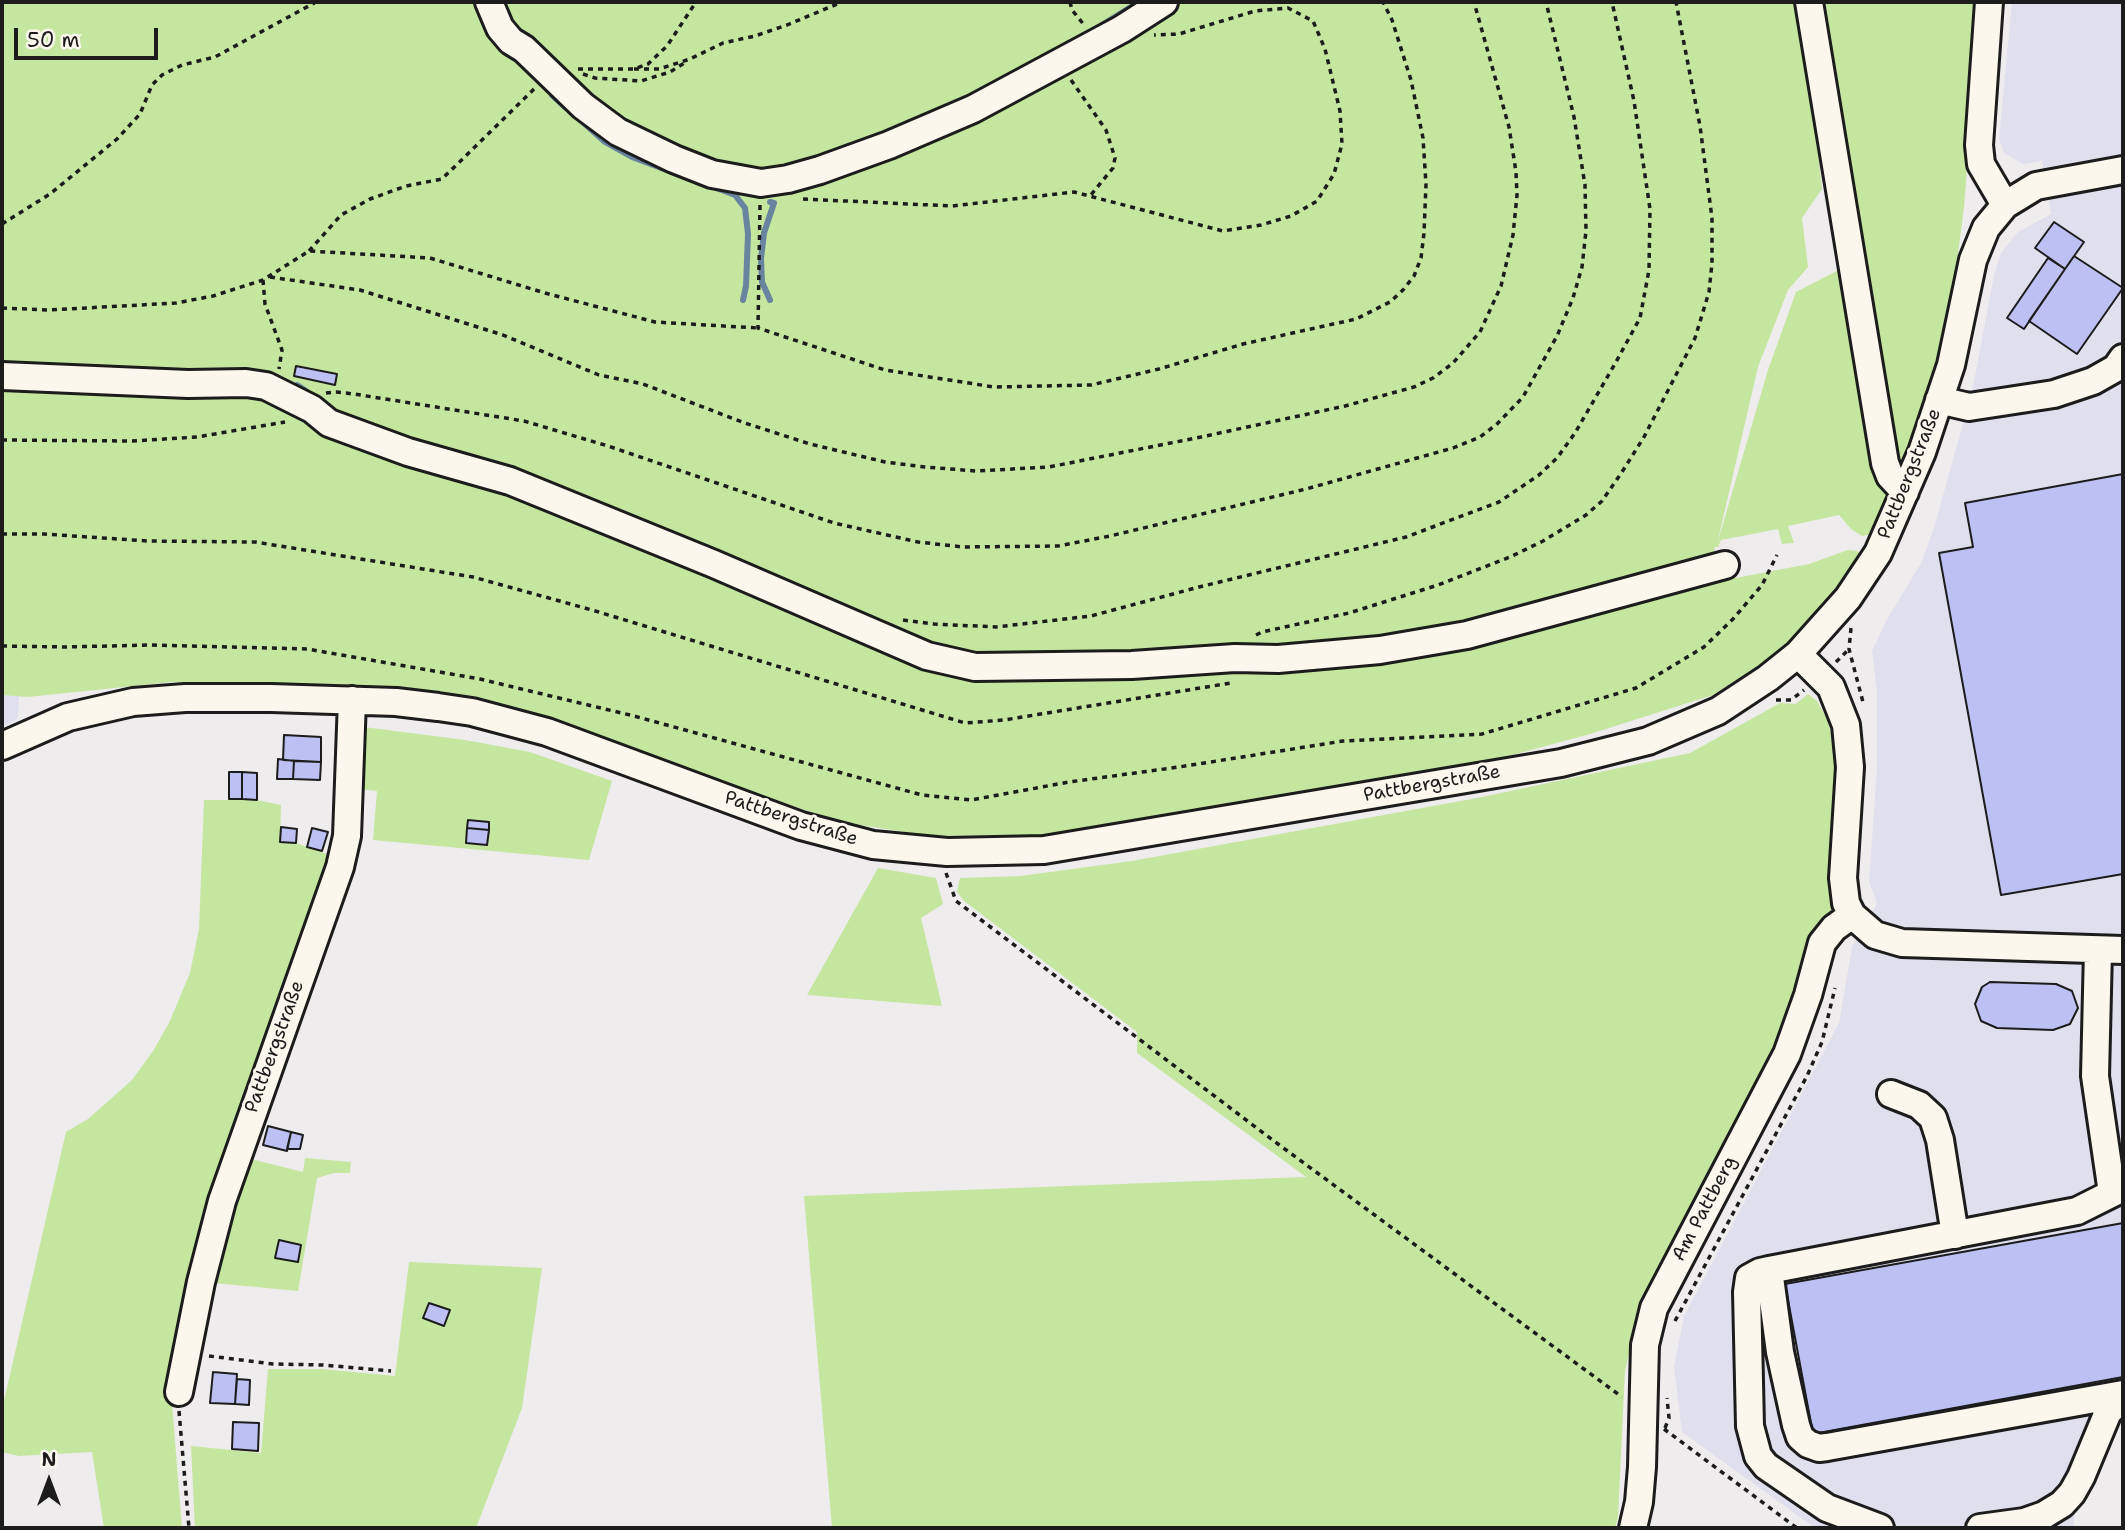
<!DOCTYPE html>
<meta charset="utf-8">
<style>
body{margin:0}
#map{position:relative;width:2125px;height:1530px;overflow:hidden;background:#efeced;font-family:"Shantell Sans",sans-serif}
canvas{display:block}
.frame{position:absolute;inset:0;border:4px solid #1c1c1c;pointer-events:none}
.north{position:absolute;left:14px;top:1446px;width:70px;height:70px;-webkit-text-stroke:5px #fbf7ec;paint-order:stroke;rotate:0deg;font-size:19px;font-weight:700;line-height:28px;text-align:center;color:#1c1c1c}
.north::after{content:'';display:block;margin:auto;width:24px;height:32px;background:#1c1c1c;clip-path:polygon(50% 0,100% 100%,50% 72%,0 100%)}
.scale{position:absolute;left:14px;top:28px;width:144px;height:32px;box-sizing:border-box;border:4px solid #1c1c1c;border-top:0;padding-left:9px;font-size:21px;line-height:24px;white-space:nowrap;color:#1c1c1c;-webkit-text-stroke:5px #fbf7ec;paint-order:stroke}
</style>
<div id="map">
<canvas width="2125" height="1530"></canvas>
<div class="frame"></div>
<div class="north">N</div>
<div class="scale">50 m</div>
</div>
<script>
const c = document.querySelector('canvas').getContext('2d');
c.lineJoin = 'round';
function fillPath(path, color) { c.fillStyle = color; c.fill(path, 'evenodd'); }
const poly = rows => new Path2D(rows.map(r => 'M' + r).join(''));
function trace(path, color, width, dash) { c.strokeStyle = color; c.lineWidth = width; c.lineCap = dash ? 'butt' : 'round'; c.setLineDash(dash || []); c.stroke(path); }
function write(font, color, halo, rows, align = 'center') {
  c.font = font + ' "Shantell Sans",sans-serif'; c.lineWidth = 6; c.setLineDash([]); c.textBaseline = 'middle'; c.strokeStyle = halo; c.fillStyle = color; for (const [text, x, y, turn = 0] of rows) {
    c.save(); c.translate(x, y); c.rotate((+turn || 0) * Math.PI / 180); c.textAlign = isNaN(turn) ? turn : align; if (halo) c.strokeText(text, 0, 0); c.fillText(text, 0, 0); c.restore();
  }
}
fillPath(poly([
 [2012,2,2123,2,2123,1418,2112,1425,2076,1506,2073,1528,1815,1528,1682,1432,1674,1367,1684,1316,1839,1023,1852,947,1877,903,1869,882,1877,767,1877,692,1872,651,1886,621,1921,563,1934,528,1973,387,1994,275,2001,253,2018,232,2051,214,2042,161,2023,164,2004,153,1999,139],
 [2,695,19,696,18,718,2,728]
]), '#e0dfee');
fillPath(poly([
 [2,2,1801,2,1822,189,1802,218,1808,267,1788,290,1758,367,1717,544,1768,370,1796,292,1860,259,1821,2,1976,2,1975,63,1964,208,1945,351,1922,423,1874,534,1862,536,1851,529,1839,515,1788,526,1794,543,1782,544,1778,529,1721,540,1718,547,1715,547,1713,556,1728,575,1736,578,1809,564,1848,550,1857,551,1861,554,1862,561,1823,606,1774,656,1713,695,1590,734,1505,757,1257,804,1064,835,929,836,836,821,550,721,438,694,332,685,172,682,28,697,2,695],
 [1808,694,1817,701,1828,721,1838,768,1831,886,1835,911,1784,1037,1640,1304,1625,1371,1618,1517,1615,1528,832,1528,804,1196,1306,1177,1137,1053,1137,1032,964,901,957,892,960,878,1020,876,1132,861,1477,798,1690,753,1780,703,1796,704],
 [364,727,465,740,530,752,612,781,589,860,373,840,377,791,358,789],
 [204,800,257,800,281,805,280,842,296,843,333,856,171,1391,182,1528,104,1528,92,1452,19,1456,2,1452,2,1409,66,1132,88,1119,132,1080,153,1051,169,1023,190,973,199,929],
 [878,868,936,878,943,904,921,918,942,1006,807,995],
 [247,1158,303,1172,305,1158,351,1162,350,1173,334,1173,317,1178,298,1291,214,1283,228,1212],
 [409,1262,542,1268,522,1408,476,1528,195,1528,191,1446,261,1453,268,1369,322,1369,395,1376]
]), '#c4e69f');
trace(poly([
 [1102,25,1139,2],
 [552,95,565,107],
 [576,116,605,142,632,157,701,183],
 [711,186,735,195,745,208,748,234,746,286,743,300],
 [770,202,774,203,764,233,761,259,762,282,770,300],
 [292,390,297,385,306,391]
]), '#69849f', 6);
const building = poly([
 [2054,222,2084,242,2065,269,2035,248,2054,222],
 [2074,256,2123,288,2077,354,2029,321,2074,256],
 [2048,258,2065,269,2024,329,2007,318,2048,258],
 [296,366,337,374,335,385,294,376,296,366],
 [2123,474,2123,874,2001,895,1939,553,1973,547,1965,503,2123,474],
 [284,735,321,737,321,762,283,760,284,735],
 [278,759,294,761,293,779,277,779,278,759],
 [294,761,321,762,320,780,293,779,294,761],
 [229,772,242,772,242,799,229,799,229,772],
 [242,772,257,773,257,800,242,799,242,772],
 [468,820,489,822,489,830,467,828,468,820],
 [281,827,297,829,296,843,280,842,281,827],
 [312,828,328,832,322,851,307,847,312,828],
 [467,828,489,830,487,845,466,843,467,828],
 [1990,982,2056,984,2072,991,2078,1008,2070,1024,2053,1030,1997,1028,1981,1021,1975,1004,1982,987,1990,982],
 [268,1126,291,1132,287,1151,263,1145,268,1126],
 [291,1132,303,1135,300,1149,287,1149,291,1132],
 [2123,1223,2123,1377,1813,1434,1785,1284,2123,1223],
 [279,1240,301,1245,298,1262,275,1258,279,1240],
 [429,1303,450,1310,444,1326,423,1318,429,1303],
 [213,1372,237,1374,235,1404,210,1403,213,1372],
 [237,1379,250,1380,249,1405,235,1404,237,1379],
 [233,1422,259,1423,258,1451,232,1449,233,1422]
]);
fillPath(building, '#bdc0f2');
trace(building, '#1c1c1c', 2);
const minor = poly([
 [489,2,500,28,511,41,524,49,583,106,618,132,674,159,712,174,761,183,788,179,820,170,889,145,973,109,1122,29,1164,2],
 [1809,2,1885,463,1890,476,1905,492],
 [1989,2,1979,145,1981,164,2005,205],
 [2,376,188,384,246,383,266,386,312,409,329,423,408,452,510,481,714,564,927,656,975,667,1132,665,1235,658,1278,659,1380,650,1467,635,1725,565],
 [1939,400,1969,407,2054,394,2093,381,2116,368,2123,358],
 [2,746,68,717,133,702,185,698,271,698,396,702,438,707,472,712,547,732,801,826,873,845,947,852,1044,850,1561,763,1648,741,1718,711,1768,678,1798,654,1848,598,1878,553,1922,452,1951,365,1973,260,1986,228,2005,205,2036,186,2123,170],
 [1852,915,1875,935,1902,943,2123,950],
 [2098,950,2095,1076,2112,1193],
 [1891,1094,1919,1105,1933,1118,1940,1140,1955,1235],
 [2123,1188,2077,1211,1769,1270,1780,1352,1796,1425,1800,1437,1808,1444,1819,1448,1827,1447,2123,1394],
 [1769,1270,1760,1272,1749,1278,1747,1292,1750,1426,1758,1456,1766,1466,1827,1508,1880,1528],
 [179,1392,201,1282,222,1201,340,867,347,836,352,700],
 [1633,1528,1639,1502,1642,1467,1645,1345,1654,1308,1787,1054,1808,995,1822,943,1834,928,1852,915,1846,903,1843,878,1850,767,1846,725,1831,687,1798,654],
 [1980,1528,2024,1522,2044,1515,2062,1504,2072,1493,2081,1477,2108,1412,2123,1398]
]);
trace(minor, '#1c1c1c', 32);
trace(poly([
 [1070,2,1072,10,1085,26],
 [578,69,634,69,648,64,667,46,696,2],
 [634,69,659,69,690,59,723,43,755,36,787,25,842,2],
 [583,74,595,78,641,81,670,72,686,62],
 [1071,80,1106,130,1115,158,1113,168,1090,196],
 [803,199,952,206,1074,192,1223,231,1261,225,1291,216,1317,201,1334,174,1342,144,1340,111,1325,49,1313,21,1288,8,1255,11,1179,34,1154,35],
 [760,205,758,328,885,370,994,387,1091,385,1159,369,1243,344,1356,319,1390,302,1403,290,1414,276,1421,258,1424,233,1426,184,1423,138,1411,80,1392,20,1383,2],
 [2,224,50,194,117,139,140,114,152,85,162,75,182,65,215,57,316,2],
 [309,251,341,215,370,199,406,186,442,179,534,89],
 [270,277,360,290,503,335,599,375,643,384,742,422,810,444,885,462,925,467,976,471,1049,467,1201,437,1345,406,1414,387,1433,378,1453,363,1480,332,1501,286,1513,235,1517,195,1516,172,1509,127,1474,2],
 [263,280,265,304,282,350,279,369],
 [2,308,49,310,176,303,213,296,263,280,309,251,430,258,545,293,655,322,758,328],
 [326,393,336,392,354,394,524,421,608,446,834,523,918,542,963,547,1058,546,1110,536,1306,489,1453,448,1480,437,1497,424,1523,397,1557,336,1573,298,1582,267,1586,231,1585,185,1574,117,1546,2],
 [2,440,132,441,197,437,285,422],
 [2,534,44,534,148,541,255,542,473,577,592,610,965,723,1004,720,1231,683],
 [903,620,934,624,996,627,1091,616,1199,587,1406,537,1499,502,1539,475,1557,458,1575,433,1616,362,1640,318,1649,270,1650,209,1634,101,1612,2],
 [1851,628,1849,649,1864,706],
 [1256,635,1262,632,1349,613,1438,585,1510,557,1543,541,1586,515,1602,501,1622,472,1644,437,1695,338,1709,292,1712,263,1712,218,1700,126,1676,2],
 [2,646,66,647,149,645,307,649,480,679,634,716,922,795,971,800,1069,782,1179,767,1343,741,1482,734,1636,688,1704,647,1733,619,1762,585,1777,555],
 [1836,662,1849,649],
 [1776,700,1791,700,1804,690],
 [946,873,956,901,1278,1144,1622,1397],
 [1675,1321,1807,1076,1822,1042,1835,988],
 [209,1356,273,1364,323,1365,391,1371],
 [179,1411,189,1528],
 [1665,1428,1669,1418,1667,1398],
 [1664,1429,1797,1528]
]), '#1c1c1c', 3.5, [5, 5]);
trace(minor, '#fbf7ec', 26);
write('19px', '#1c1c1c', '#fbf7ec', [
 ["Pattbergstraße",1910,474,-68],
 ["Pattbergstraße",1432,784,-10],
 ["Pattbergstraße",791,819,18],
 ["Pattbergstraße",275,1047,-70],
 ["Am Pattberg",1705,1209,-62]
]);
</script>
